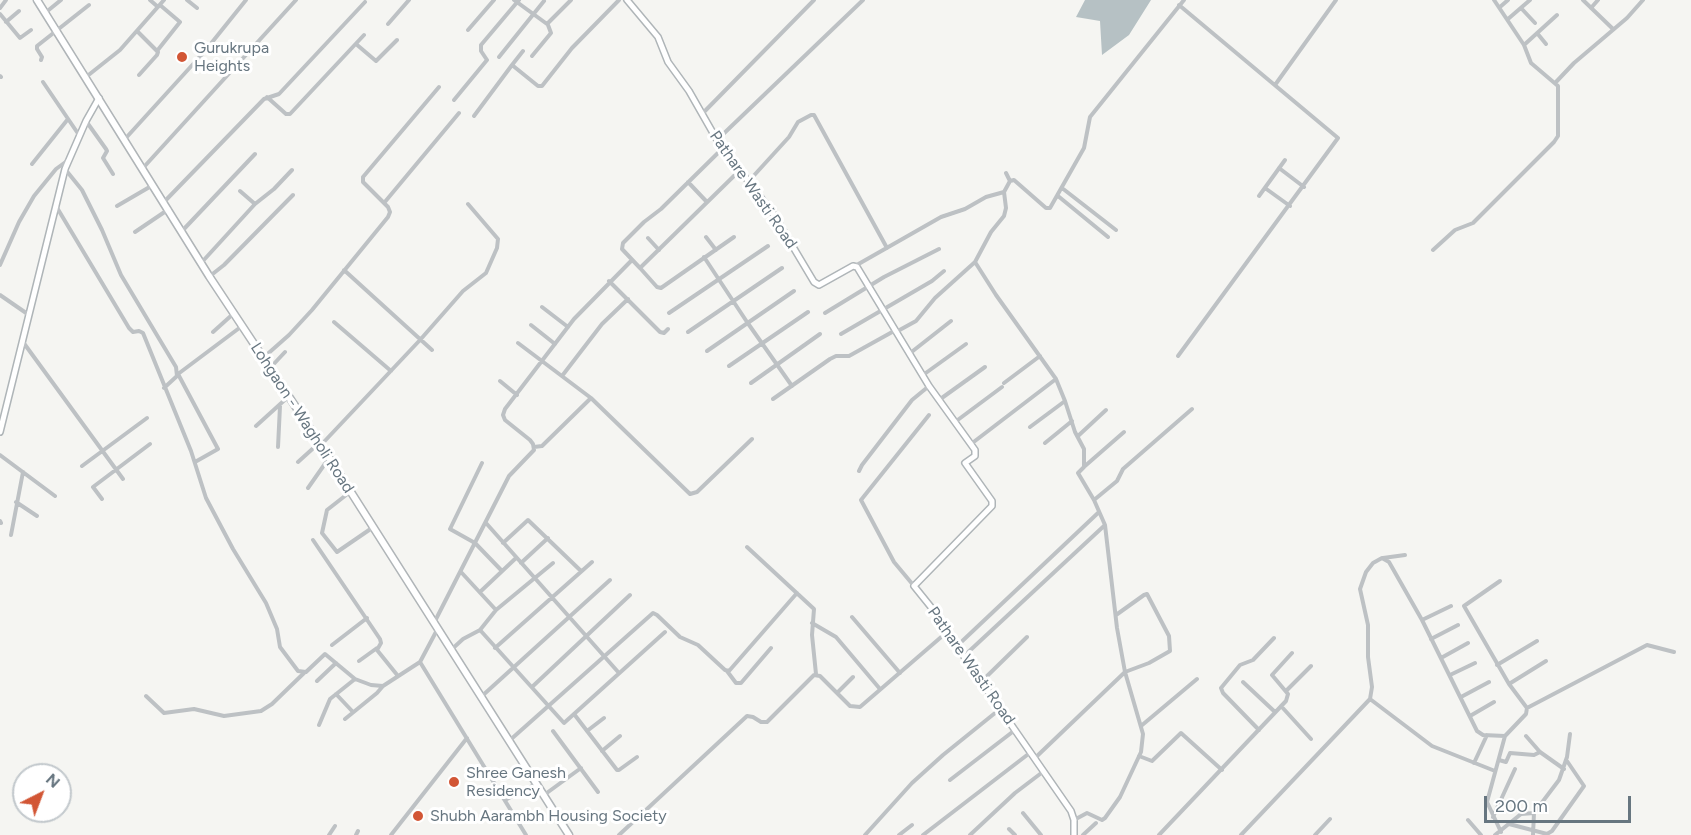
<!DOCTYPE html>
<style>
body{margin:0}
#map{position:relative;width:1691px;height:835px;overflow:hidden;background:#f5f5f2;font-family:Figtree,sans-serif}
canvas{display:block}
.north{position:absolute;left:12px;top:763px;width:60px;height:60px;box-sizing:border-box;background:#fff;border:2px solid #c2c8cc;border-radius:50%;rotate:42deg;font-size:16px;font-weight:700;line-height:24px;text-align:center;color:#677680}
.north::after{content:'';display:block;margin:auto;width:21px;height:27px;background:#d25635;clip-path:polygon(50% 0,100% 100%,50% 72%,0 100%)}
.scale{position:absolute;left:1484px;top:796px;width:147px;height:27px;box-sizing:border-box;border:3px solid #677680;border-top:0;padding-left:8px;font-size:18px;line-height:21px;white-space:nowrap;color:#677680;-webkit-text-stroke:4px #fff;paint-order:stroke}
</style>
<div id="map">
<canvas width="1691" height="835"></canvas>
<div class="north">N</div>
<div class="scale">200 m</div>
</div>
<script>
const c = document.querySelector('canvas').getContext('2d');
c.lineJoin = 'round';
function fillPath(path, color) { c.fillStyle = color; c.fill(path, 'evenodd'); }
const poly = rows => new Path2D(rows.map(r => 'M' + r).join(''));
function trace(path, color, width, dash) { c.strokeStyle = color; c.lineWidth = width; c.lineCap = dash ? 'butt' : 'round'; c.setLineDash(dash || []); c.stroke(path); }
function write(font, color, halo, rows, align = 'center') {
  c.font = font + ' Figtree,sans-serif'; c.lineWidth = 6; c.setLineDash([]); c.textBaseline = 'middle'; c.strokeStyle = halo; c.fillStyle = color; for (const [text, x, y, turn = 0] of rows) {
    c.save(); c.translate(x, y); c.rotate((+turn || 0) * Math.PI / 180); c.textAlign = isNaN(turn) ? turn : align; if (halo) c.strokeText(text, 0, 0); c.fillText(text, 0, 0); c.restore();
  }
}
fillPath(poly([
 [1085,0,1151,0,1129,35,1102,55,1100,21,1076,17]
]), '#b6c1c4');
const secondary = poly([
 [627,0,658,37,668,62,689,91,717,140,774,215,814,282,819,285,853,266,857,267,929,386,975,450,975,456,965,463,992,501,992,506,914,586,939,617,947,632,1071,811,1074,820,1074,835],
 [0,432,65,169,86,121,99,98]
]);
const primary = poly([
 [37,0,209,276,321,445,569,835]
]);
trace(secondary, '#afb5b8', 8);
trace(primary, '#b0b5b8', 9);
trace(poly([
 [150,0,158,7],
 [187,0,197,8],
 [514,0,547,24,571,0],
 [1583,0,1613,29],
 [1500,7,1508,0],
 [0,8,6,0],
 [1521,8,1535,23],
 [1591,8,1598,0],
 [45,13,61,0],
 [0,14,20,38,31,30],
 [1508,19,1530,0],
 [6,22,19,11],
 [388,24,409,0],
 [468,30,494,0],
 [137,31,158,52,157,55,139,75],
 [1537,33,1546,44],
 [356,44,376,61,397,40],
 [1524,45,1557,15],
 [157,51,180,22,160,5],
 [532,56,551,33,548,25],
 [499,57,544,1],
 [41,60,42,57,37,49,37,46,89,5],
 [512,65,523,51],
 [0,76,1,77],
 [86,77,120,50,164,0],
 [43,82,79,135],
 [1556,82,1574,63,1627,18,1643,0],
 [1275,85,1336,0],
 [267,97,286,114,290,114,364,35],
 [454,100,487,60,481,51,481,45,519,0],
 [702,114,814,0],
 [474,116,512,65,538,86,542,86,572,48,619,0],
 [86,121,106,149,107,151,103,158,113,174],
 [125,139,205,51,246,0],
 [717,140,863,0],
 [723,148,661,209,644,222,623,243,622,249,640,268,739,171],
 [32,164,68,119],
 [143,168,296,0],
 [1279,168,1304,187],
 [65,169,82,190,102,230,121,275,176,367,177,376,164,388],
 [1006,173,1010,181],
 [688,182,706,201],
 [748,182,789,137,798,122,811,115,814,115,887,248],
 [1062,188,1116,230],
 [1265,188,1290,206],
 [240,191,255,204],
 [1058,196,1108,237],
 [1259,196,1285,160],
 [164,202,264,99,279,94,365,2],
 [384,203,459,113],
 [56,206,129,328,133,332,139,331,143,333,191,451,206,498,233,549,266,603,277,629,280,647,298,671,306,672,325,654,355,679,371,685,383,686,420,662],
 [117,206,153,185],
 [183,230,255,154],
 [135,232,169,209],
 [706,237,716,250],
 [648,238,659,250],
 [1433,250,1455,230,1473,223,1554,142,1558,136,1558,86,1531,63,1524,45,1494,0],
 [704,257,747,322,792,386],
 [202,262,255,204,274,189,292,170],
 [0,265,19,222,34,196,56,169,67,161],
 [855,266,941,217,965,209,986,197,1004,192],
 [640,268,657,287,661,288,734,237],
 [344,270,432,350],
 [210,276,224,265,293,195],
 [609,281,660,332,664,333,668,329],
 [0,295,29,315],
 [542,307,568,327],
 [669,313,768,246],
 [825,313,884,277,939,249],
 [334,322,391,371],
 [531,325,555,344],
 [213,332,233,314],
 [688,332,782,268],
 [896,332,916,321,935,298,975,262],
 [841,334,932,281,944,271],
 [23,342,123,479],
 [518,343,591,398,690,494,697,492,752,439],
 [707,351,794,291],
 [909,354,951,321],
 [1178,356,1338,138,1179,5],
 [263,358,289,335,312,310,388,217,390,212,388,207,363,182,363,177,439,87],
 [729,366,808,312],
 [270,368,285,352],
 [923,375,966,344],
 [562,376,602,324,628,299],
 [500,381,517,395],
 [751,383,820,334],
 [1004,383,1040,356],
 [773,399,830,359,836,356,849,356,894,331],
 [939,400,985,367],
 [955,422,1002,387],
 [256,426,288,397],
 [1030,427,1065,401],
 [1078,436,1106,410],
 [1045,443,1072,421],
 [971,444,1056,379],
 [321,445,420,340,463,291,486,273,497,248,498,239,468,204],
 [278,447,280,406],
 [534,447,542,446,591,398],
 [0,455,55,496],
 [195,462,218,449,178,374,242,326],
 [298,462,319,443],
 [482,463,450,529,475,543,502,571],
 [82,466,147,418],
 [1085,466,1124,432],
 [859,471,862,465,912,400,929,386],
 [308,488,329,458],
 [350,492,327,510,322,533,337,552,372,528],
 [102,499,93,487,150,444],
 [1094,500,1117,481,1123,469,1192,409],
 [16,502,37,516],
 [0,521,1,523],
 [486,523,619,673],
 [11,535,23,472],
 [313,540,380,639,381,643,377,650,398,676],
 [503,543,528,520,581,571],
 [747,547,814,609,812,635,816,674],
 [1383,558,1405,555],
 [521,563,548,538],
 [553,563,496,610,480,630,564,723,665,632],
 [461,572,496,610],
 [1500,581,1464,606,1509,684,1527,708,1526,714,1505,736],
 [914,586,894,562,861,500,929,415],
 [480,592,516,558],
 [852,617,900,673],
 [1422,620,1451,606],
 [434,623,509,476,534,450,533,444,530,440,505,420,503,415,505,409,574,319,632,260],
 [812,623,836,637,880,689],
 [437,630,420,662,526,835],
 [1431,639,1458,625],
 [332,645,367,618],
 [957,646,1099,512],
 [495,648,592,562],
 [451,650,463,639,480,630],
 [964,656,1105,525],
 [1441,658,1468,643],
 [359,661,377,648],
 [1497,665,1537,641],
 [727,671,736,683,741,683,771,648],
 [1450,675,1475,663],
 [317,681,336,663],
 [982,681,1027,637],
 [1243,682,1275,712],
 [1509,684,1546,661],
 [532,687,630,595],
 [1286,691,1311,666],
 [837,693,853,677],
 [336,694,353,712],
 [146,696,164,713,194,709,224,716,261,711,272,704,304,673],
 [482,696,610,580],
 [1461,697,1489,682],
 [1370,699,1432,746,1495,771],
 [1281,706,1311,739],
 [1527,708,1647,645,1674,652],
 [574,714,617,770,619,770,637,757],
 [1470,716,1494,702],
 [345,719,377,693,383,686],
 [319,725,330,699,355,679],
 [1141,726,1197,679],
 [1259,730,1223,693,1221,688,1240,665,1253,660,1274,638],
 [553,731,598,792],
 [587,731,604,718],
 [1526,736,1540,752,1564,769],
 [509,741,653,613,657,615,680,637,698,645,725,670,729,671,797,593],
 [602,751,620,736],
 [1139,756,1152,761,1181,733,1222,770],
 [1035,758,1125,672,1149,663,1170,651,1169,636,1147,594,1144,595,1116,615],
 [1499,760,1506,762,1510,753,1534,755,1540,752],
 [1474,763,1487,735],
 [950,780,1015,730],
 [544,795,581,768],
 [505,800,536,784],
 [1023,813,1041,835],
 [1493,817,1515,769],
 [1074,820,1087,813,1102,820,1105,818,1120,797,1141,752,1143,734,1125,672,1117,628,1105,525,1094,500,1078,473,1084,467,1084,449,1075,432,1065,401,1056,379,996,295,975,262,991,232,1004,216,1006,208,1004,192,1010,181,1014,180,1046,208,1050,208,1084,148,1090,117,1184,0],
 [1468,820,1481,835],
 [1509,824,1547,834,1552,831,1584,786,1567,761],
 [1009,829,1015,835],
 [329,835,335,826],
 [356,835,358,831],
 [391,835,467,738],
 [619,835,747,716,753,717,761,722,767,722,814,675,820,676,850,706,860,707,947,632],
 [865,835,912,783,943,755,1000,709],
 [899,835,912,825],
 [923,835,1031,752],
 [970,835,1015,793,1044,771],
 [1083,835,1096,823],
 [1159,835,1286,701,1288,694,1272,675,1292,653],
 [1241,835,1370,699,1372,687,1368,657,1368,625,1360,589,1366,572,1373,563,1382,558,1389,562,1422,620,1477,731,1483,735,1505,736,1487,802,1501,832],
 [1315,835,1330,819],
 [1495,835,1521,814,1534,813,1559,780,1567,757,1570,734],
 [1533,835,1534,813]
]), '#bdc1c4', 4);
trace(secondary, '#fff', 5);
trace(primary, '#fff', 6);
for (const [x, y, r, color] of [
 [182,57,6,"#d25635"],
 [454,782,6,"#d25635"],
 [418,816,6,"#d25635"]
]) { const dot = new Path2D(); dot.arc(x, y, r, 0, 2 * Math.PI); c.fillStyle = color; c.fill(dot); trace(dot, '#fff', 2); }
write('16px', '#677680', '#fff', [
 ["Gurukrupa",194,48],
 ["Heights",194,66],
 ["Shree Ganesh",466,773],
 ["Residency",466,791],
 ["Shubh Aarambh Housing Society",430,816]
], 'left');
write('16px', '#677680', '#fff', [
 ["Pathare Wasti Road",753,190,55],
 ["Lohgaon - Wagholi Road",302,418,57],
 ["Pathare Wasti Road",971,666,55]
]);
</script>
